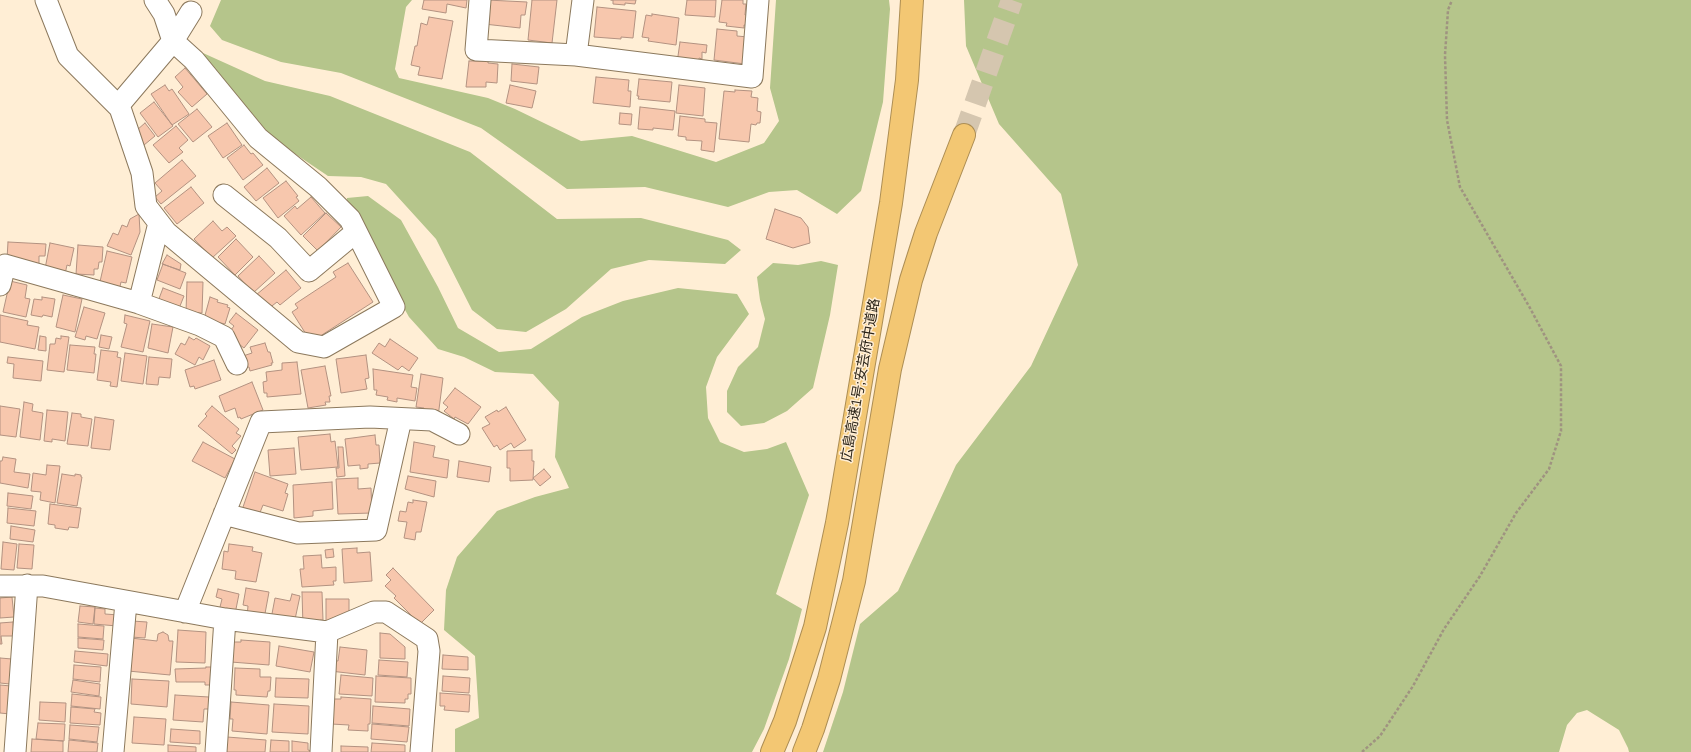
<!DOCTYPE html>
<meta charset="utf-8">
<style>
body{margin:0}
canvas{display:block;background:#ffeed5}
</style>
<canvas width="1691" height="752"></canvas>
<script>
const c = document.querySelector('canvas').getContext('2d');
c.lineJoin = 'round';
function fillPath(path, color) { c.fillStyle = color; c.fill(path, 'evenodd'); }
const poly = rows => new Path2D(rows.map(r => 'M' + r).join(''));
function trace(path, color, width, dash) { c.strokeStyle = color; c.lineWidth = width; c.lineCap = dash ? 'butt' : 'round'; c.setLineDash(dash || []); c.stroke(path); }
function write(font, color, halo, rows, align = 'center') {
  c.font = font + ' Helvetica,"Noto Sans JP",sans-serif'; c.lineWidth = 3; c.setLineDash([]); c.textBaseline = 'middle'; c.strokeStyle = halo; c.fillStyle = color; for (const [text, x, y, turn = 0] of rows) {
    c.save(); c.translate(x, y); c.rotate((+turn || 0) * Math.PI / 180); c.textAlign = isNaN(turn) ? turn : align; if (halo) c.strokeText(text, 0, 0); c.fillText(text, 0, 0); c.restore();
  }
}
fillPath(poly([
 [221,0,412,0,406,7,395,69,399,78,488,98,515,109,581,141,632,136,716,162,764,143,779,121,770,88,776,0,889,0,890,9,883,102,861,191,837,214,797,190,769,192,728,207,645,187,567,189,481,128,341,73,281,62,222,40,210,26],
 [964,0,1691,0,1691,752,1629,752,1628,748,1619,730,1587,710,1577,713,1567,725,1559,752,823,752,843,692,860,624,898,591,956,465,1031,366,1078,265,1061,194,999,124,966,46],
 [203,53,265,81,330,96,470,152,557,219,641,218,728,240,741,250,725,264,649,260,611,269,566,309,526,332,497,329,472,310,436,239,386,184,361,177,328,176,285,147,258,123,200,58],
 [368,196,401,220,438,287,458,328,499,352,531,349,582,317,623,301,678,288,737,294,749,314,717,357,706,387,708,418,720,442,744,452,767,449,786,442,809,495,776,594,802,609,789,659,764,729,752,752,455,752,455,729,479,718,475,656,444,630,446,590,457,557,497,511,535,497,569,488,555,457,559,402,533,374,495,372,464,357,438,349,409,317,347,206,347,198],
 [821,261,838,265,830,315,813,388,787,411,764,423,741,426,727,412,727,391,738,367,758,347,765,319,760,300,757,277,773,263,798,265]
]), '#b5c58b');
const building = poly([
 [424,0,467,0,466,8,447,4,446,13,422,9,424,0],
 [487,0,527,2,525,15,521,15,520,28,484,24,487,0],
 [532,0,557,0,552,43,528,40,532,0],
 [611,0,636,0,635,4,625,3,625,5,613,4,613,0,611,0],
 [687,0,716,0,715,17,685,15,687,0],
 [722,0,743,0,743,4,746,4,745,15,752,16,751,26,744,25,744,28,726,26,727,23,719,22,722,0],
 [597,7,636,11,633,38,621,37,621,39,594,37,597,7],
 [652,14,679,18,676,45,648,41,649,38,642,37,646,15,652,16,652,14],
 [429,17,453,21,442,79,418,75,420,67,411,65,415,46,417,46,421,23,427,25,429,17],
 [717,29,737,31,737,36,748,37,745,64,714,60,717,29],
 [680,42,707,45,706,53,702,52,702,59,699,58,698,65,677,63,680,42],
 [469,61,488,61,488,63,498,64,497,83,486,82,486,87,466,87,469,61],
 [512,64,539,67,537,84,511,81,512,64],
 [185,68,207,94,192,107,178,92,183,87,175,77,185,68],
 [596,77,629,80,628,91,631,91,630,107,593,103,596,77],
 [639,79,672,82,670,102,638,99,639,96,637,96,639,79],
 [165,85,169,91,172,89,189,114,172,125,151,94,165,85],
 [510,85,536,91,532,108,506,103,510,85],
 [679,85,705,88,703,116,676,113,679,85],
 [735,90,752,91,751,97,758,98,757,111,761,112,760,123,757,123,756,125,751,124,749,142,719,139,724,91,735,92,735,90],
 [154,102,173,126,158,137,140,113,154,102],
 [640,107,675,111,673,130,653,128,653,130,638,129,640,107],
 [197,109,212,127,193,142,178,124,197,109],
 [620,113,632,114,631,125,619,124,620,113],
 [680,116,705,119,705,122,717,123,714,152,701,150,702,141,686,140,686,137,678,136,680,116],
 [145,123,155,136,144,145,138,137,137,130,145,123],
 [227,123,242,145,223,158,208,136,227,123],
 [176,126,188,140,179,148,183,152,169,163,153,145,176,126],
 [244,145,251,154,253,153,263,165,243,180,227,158,244,145],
 [182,160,196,176,161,204,155,197,162,191,155,183,182,160],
 [267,168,279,183,256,201,244,187,267,168],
 [286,181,298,196,296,197,299,201,278,218,263,198,286,181],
 [191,187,204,203,177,224,164,208,191,187],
 [311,197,325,213,301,235,284,216,295,206,297,209,311,197],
 [775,209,801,218,808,227,810,243,793,248,766,239,775,209],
 [326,213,341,227,318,251,303,236,326,213],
 [139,214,140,232,131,255,107,246,113,233,118,235,122,225,127,227,130,219,139,214],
 [213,221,222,231,227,227,236,236,212,258,194,239,213,221],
 [236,239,253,257,235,275,218,257,236,239],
 [8,242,46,244,45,256,39,256,39,264,7,259,8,242],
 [50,243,74,248,70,266,67,265,64,279,44,274,50,243],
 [78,245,103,247,102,262,99,262,98,269,94,269,94,275,76,274,78,245],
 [107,251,132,257,126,283,121,282,119,291,99,286,107,251],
 [167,255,181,264,180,270,162,264,167,255],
 [259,256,275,273,253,293,238,276,259,256],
 [348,263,373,302,311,342,292,312,298,308,295,304,336,277,333,272,348,263],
 [163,264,186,273,180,289,157,280,163,264],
 [286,270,301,288,280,305,277,302,268,309,256,295,286,270],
 [10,281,27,285,25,298,30,299,26,317,3,312,10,281],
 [187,282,203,282,202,313,186,312,187,282],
 [163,288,184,296,178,311,157,304,163,288],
 [63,295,82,299,75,332,56,327,63,295],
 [42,297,55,299,52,317,43,315,42,317,31,315,34,299,42,300,42,297],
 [210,297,218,300,217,302,228,305,227,307,230,308,225,324,204,319,210,297],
 [84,307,105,313,97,339,86,336,85,340,75,337,84,307],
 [236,313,258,330,244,348,227,335,234,326,229,322,236,313],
 [0,315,28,321,27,325,39,327,35,349,0,342,0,315],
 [125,315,150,321,143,352,121,347,127,324,124,323,125,315],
 [152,324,173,327,168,353,148,348,152,324],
 [101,335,112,337,109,349,99,347,101,335],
 [40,336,46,337,46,351,38,350,40,336],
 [61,336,69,337,64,372,47,370,50,344,55,344,56,338,61,339,61,336],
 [189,337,194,340,196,338,210,346,203,360,199,357,195,365,175,354,181,343,185,345,189,337],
 [390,339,418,358,409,371,402,366,398,370,372,353,379,343,385,347,390,339],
 [265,343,268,352,270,352,273,363,271,363,272,365,250,371,249,367,244,368,243,356,252,353,250,347,265,343],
 [70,345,95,347,94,354,96,354,94,373,67,370,70,345],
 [101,350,118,352,117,357,121,358,117,387,110,386,111,382,97,380,101,350],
 [125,353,147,356,143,384,121,381,125,353],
 [366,355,369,378,365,379,367,389,341,393,336,359,366,355],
 [8,357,43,361,41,381,13,378,14,364,7,363,8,357],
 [149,357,172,359,170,378,159,377,158,385,146,384,149,357],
 [214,360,221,380,195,389,194,386,190,387,185,370,214,360],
 [297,362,301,394,267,397,267,393,264,393,263,382,267,381,266,372,282,370,282,363,297,362],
 [325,366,331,396,329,396,330,402,325,402,326,405,308,408,301,370,325,366],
 [373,369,413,375,411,387,417,388,415,401,397,398,397,402,387,400,388,397,376,395,377,390,374,390,373,369],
 [421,374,443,378,438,417,423,415,424,408,416,407,421,374],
 [252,382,263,410,241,419,240,417,238,418,235,408,225,412,219,396,252,382],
 [455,388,481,407,468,424,455,417,454,419,444,411,448,407,443,403,455,388],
 [24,402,33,404,32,411,43,413,40,440,20,437,24,402],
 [0,406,20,409,16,437,0,435,0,406],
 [212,406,239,429,236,433,241,436,232,446,236,450,232,454,198,426,207,416,205,414,212,406],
 [506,407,526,440,514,448,511,443,500,450,497,445,494,447,482,428,490,424,485,417,497,410,498,412,506,407],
 [47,410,68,412,65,441,52,439,52,442,44,441,47,410],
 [72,413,81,414,81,417,92,419,88,446,67,444,72,413],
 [95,417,114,420,110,450,91,448,95,417],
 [330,434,331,442,335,441,338,467,301,470,298,437,330,434],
 [375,435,376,445,379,445,380,463,368,464,368,468,360,469,360,465,348,466,345,439,375,435],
 [203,442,235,459,225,478,192,461,203,442],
 [414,442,435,446,433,457,449,460,447,478,410,472,414,442],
 [338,447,343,447,345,476,337,477,336,468,339,468,338,447],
 [294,448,296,474,270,476,268,450,294,448],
 [532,450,532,461,534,461,533,480,510,481,510,468,507,468,507,451,532,450],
 [3,457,16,459,14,472,30,474,28,488,0,483,0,461,2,461,3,457],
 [459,461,491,467,489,482,457,477,459,461],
 [47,465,60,466,55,503,40,500,41,492,31,491,33,473,46,475,47,465],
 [544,469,551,477,540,486,533,478,544,469],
 [255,472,288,484,285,493,288,494,283,511,263,505,259,515,242,510,255,472],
 [62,474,75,476,75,474,81,475,81,477,82,477,77,506,57,503,62,474],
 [408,476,436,481,434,497,405,489,408,476],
 [358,478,358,489,371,488,372,513,338,514,336,479,358,478],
 [332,482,333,509,313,511,313,516,294,518,293,485,332,482],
 [8,493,33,496,31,509,7,506,8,493],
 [413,500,427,502,421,532,416,532,415,540,404,538,407,522,398,521,400,511,406,512,408,502,413,503,413,500],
 [50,504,81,508,78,528,69,527,68,530,55,528,55,525,48,524,50,504],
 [8,508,36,511,34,526,7,523,8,508],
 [11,526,35,530,33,542,10,539,11,526],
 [3,542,17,544,14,570,1,569,3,542],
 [19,544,34,545,32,569,17,568,19,544],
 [229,544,253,547,252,551,262,553,256,582,235,579,236,571,222,569,224,551,228,552,229,544],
 [357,548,357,553,370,552,372,581,344,583,342,549,357,548],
 [333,549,334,557,326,558,325,550,333,549],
 [321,555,322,568,336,567,336,581,333,581,334,585,302,587,300,569,304,569,303,556,321,555],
 [393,568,434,610,420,624,394,598,396,596,385,586,391,580,386,575,393,568],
 [246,588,269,592,264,619,247,616,248,606,243,605,246,588],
 [218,589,239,594,235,614,219,611,222,599,216,597,218,589],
 [302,592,322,592,323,620,320,620,320,627,303,627,302,592],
 [292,594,300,596,294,624,271,619,275,598,290,601,292,594],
 [12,597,14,617,0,618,0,598,12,597],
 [326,599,349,599,349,616,326,623,326,599],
 [80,606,95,607,93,624,78,622,80,606],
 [95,608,105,609,105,614,119,615,117,626,94,624,95,608],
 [132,621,147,622,145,638,131,637,132,621],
 [13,622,14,636,1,636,2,644,0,644,0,623,13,622],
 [78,624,104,626,103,639,78,637,78,624],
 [178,630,206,632,205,663,176,662,178,630],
 [163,632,168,635,169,641,173,641,170,675,128,671,131,638,157,641,158,634,163,632],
 [380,633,390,634,405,647,405,659,380,658,380,633],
 [78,638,104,640,103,650,78,648,78,638],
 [241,640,270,642,269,665,231,662,233,642,241,642,241,640],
 [279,646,314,652,310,672,276,666,279,646],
 [340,647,367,650,365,675,330,671,332,660,338,661,340,647],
 [75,651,108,654,107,666,74,662,75,651],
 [443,655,468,657,468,670,442,669,443,655],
 [0,658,12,659,10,684,0,683,0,658],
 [379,660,408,662,407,677,378,675,379,660],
 [74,665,101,667,100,682,73,679,74,665],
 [206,667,213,667,213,685,205,685,205,682,176,682,175,669,206,668,206,667],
 [235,668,260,669,260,677,271,677,270,691,268,691,267,697,236,695,236,690,234,690,235,668],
 [341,675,373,678,372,696,339,694,341,675],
 [376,676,411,678,411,694,408,694,408,699,405,699,405,703,375,702,376,676],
 [443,676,470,678,469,693,442,691,443,676],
 [276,678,309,679,308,698,275,697,276,678],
 [132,679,169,681,167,707,131,704,132,679],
 [73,680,100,684,99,696,71,692,73,680],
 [0,685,11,686,10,714,0,713,0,685],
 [440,693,470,695,469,712,444,710,445,706,440,706,440,693],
 [72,694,101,697,100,709,71,706,72,694],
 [175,695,209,697,209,709,204,709,203,722,173,720,175,695],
 [341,697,371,699,370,724,368,724,368,731,348,730,349,725,331,724,332,699,341,699,341,697],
 [40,702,66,703,65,722,39,720,40,702],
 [231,702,269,705,267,734,232,731,233,719,230,719,231,702],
 [274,704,309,706,308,734,272,732,274,704],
 [373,706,410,709,409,726,372,723,373,706],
 [71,707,95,709,94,712,101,713,100,725,70,723,71,707],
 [134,717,166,719,164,745,132,743,134,717],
 [38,723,65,724,64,741,36,739,38,723],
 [372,724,409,727,407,742,371,739,372,724],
 [70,725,99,727,97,742,69,739,70,725],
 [171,729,200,731,200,744,170,742,171,729],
 [227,737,266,740,265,752,226,752,227,737],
 [32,739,63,741,63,752,31,752,32,739],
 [69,740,98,743,97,752,68,752,69,740],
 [271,740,289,741,289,752,270,752,271,740],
 [292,741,308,743,308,750,312,751,312,752,292,752,292,741],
 [372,743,405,745,405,752,371,752,372,743],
 [168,745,196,747,196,752,168,752,168,745],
 [341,746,368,747,368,752,341,752,341,746]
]);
fillPath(building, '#f7c7ad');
trace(building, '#b39281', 1);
trace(poly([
 [964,135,1012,0]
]), '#d5c6af', 22, [22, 11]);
const street = poly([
 [46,0,68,56,120,108,142,173,146,206,166,232,298,342,324,347,394,307,350,219,318,187,258,138,194,60,173,41,164,14,155,0],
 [480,0,476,50,576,55,752,77,758,0],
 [576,55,583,0],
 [118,106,173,41,191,12],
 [224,195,278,238,309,271,356,232],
 [0,285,5,265,139,303,200,325,224,337,237,364],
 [139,303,159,223],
 [224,514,298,533,376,530,401,419],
 [0,586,43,586,225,619,327,632,374,612,386,612,427,639,429,651,421,752],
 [185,612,261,422,370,417,432,420,459,434],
 [15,752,27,585],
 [113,752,126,602],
 [216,752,225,619],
 [321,752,327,632]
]);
const highway = poly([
 [772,752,785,721,815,627,837,523,891,203,907,80,912,0],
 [804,752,813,729,829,679,854,581,890,369,911,280,926,233,964,135]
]);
trace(street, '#8c795d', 23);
trace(highway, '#ad8e54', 24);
trace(poly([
 [1362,752,1380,736,1413,686,1444,629,1480,576,1516,513,1549,469,1561,431,1561,366,1530,308,1460,187,1447,120,1445,55,1448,10,1452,0]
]), '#9f9380', 2.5, [3, 2]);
trace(street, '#fff', 21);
trace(highway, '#f3c773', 22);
write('14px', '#2c2519', '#ffeed5', [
 ["広島高速1号;安芸府中道路",861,380,-80]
]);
</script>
